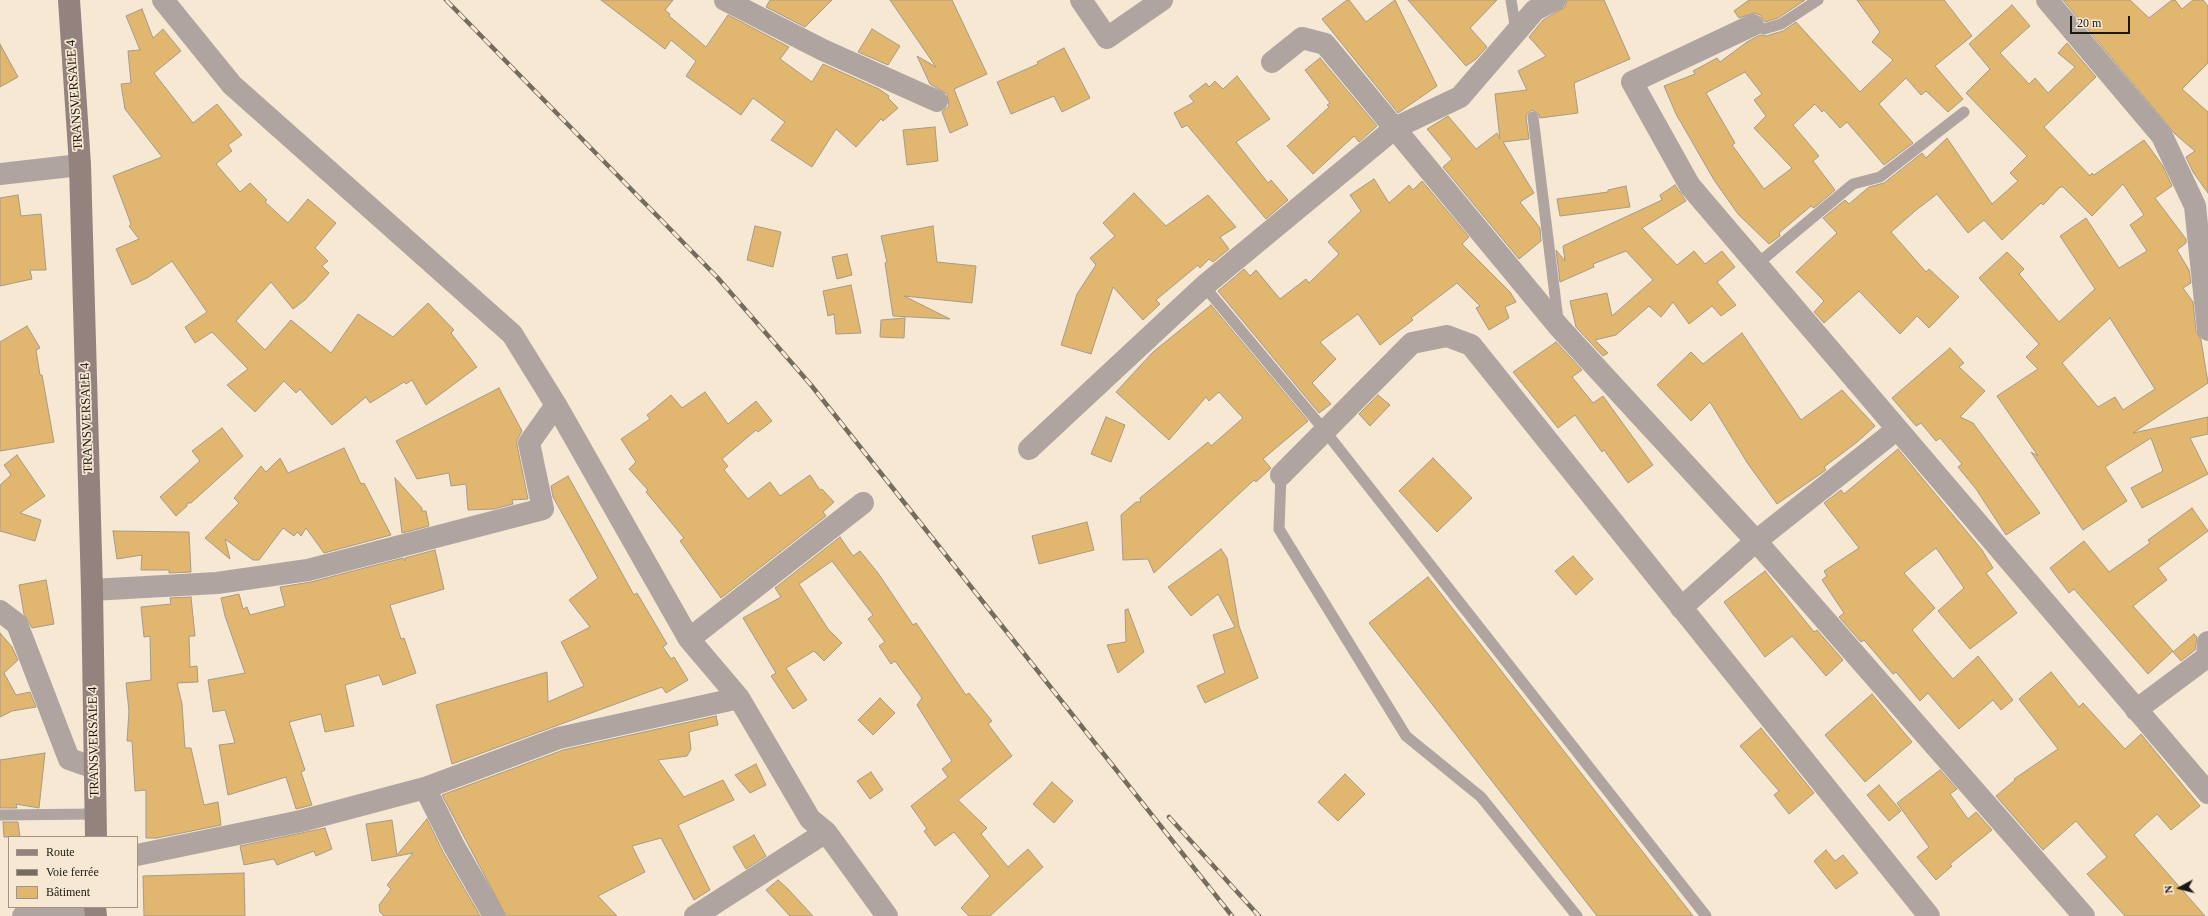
<!DOCTYPE html>
<meta charset="utf-8">
<style>
body{margin:0}
#map{position:relative;width:2208px;height:916px;overflow:hidden;background:#f6e8d3;font-family:"Times New Roman",serif}
canvas{display:block}
.legend{position:absolute;left:8px;top:836px;width:130px;height:72px;box-sizing:border-box;background:#f6e8d3;border:1px solid #9f9585;margin:0;padding:5px 7px;list-style:none;font-size:12px;color:#1d1811}
.legend li{display:flex;align-items:center;gap:8px;height:20px}
.legend b{width:20px;border:1px solid #9f9585}
.north{position:absolute;left:2160px;top:868px;width:40px;height:40px;-webkit-text-stroke:3px #f6e8d3;paint-order:stroke;rotate:263deg;font-size:11px;font-weight:700;line-height:16px;text-align:center;color:#1d1811}
.north::after{content:'';display:block;margin:auto;width:14px;height:18px;background:#1d1811;clip-path:polygon(50% 0,100% 100%,50% 72%,0 100%)}
.scale{position:absolute;left:2070px;top:16px;width:60px;height:18px;box-sizing:border-box;border:2px solid #1d1811;border-top:0;padding-left:5px;font-size:12px;line-height:14px;white-space:nowrap;color:#1d1811;-webkit-text-stroke:3px #f6e8d3;paint-order:stroke}
</style>
<div id="map">
<canvas width="2208" height="916"></canvas>
<ul class="legend">
<li><b style="height:5px;background:#93827d"></b>Route</li>
<li><b style="height:5px;background:#756c60"></b>Voie ferrée</li>
<li><b style="height:11px;background:#e1b66f"></b>Bâtiment</li>
</ul>
<div class="north">N</div>
<div class="scale">20 m</div>
</div>
<script>
const c = document.querySelector('canvas').getContext('2d');
c.lineJoin = 'round';
function fillPath(path, color) { c.fillStyle = color; c.fill(path, 'evenodd'); }
const poly = rows => new Path2D(rows.map(r => 'M' + r).join(''));
function trace(path, color, width, dash) { c.strokeStyle = color; c.lineWidth = width; c.lineCap = dash ? 'butt' : 'round'; c.setLineDash(dash || []); c.stroke(path); }
function write(font, color, halo, rows, align = 'center') {
  c.font = font + ' "Times New Roman",serif'; c.lineWidth = 3.5; c.setLineDash([]); c.textBaseline = 'middle'; c.strokeStyle = halo; c.fillStyle = color; for (const [text, x, y, turn = 0] of rows) {
    c.save(); c.translate(x, y); c.rotate((+turn || 0) * Math.PI / 180); c.textAlign = isNaN(turn) ? turn : align; if (halo) c.strokeText(text, 0, 0); c.fillText(text, 0, 0); c.restore();
  }
}
const building = poly([
 [601,0,673,0,665,10,670,14,669,16,706,47,728,15,789,47,780,59,812,82,823,64,879,89,889,96,888,98,898,108,883,121,881,119,856,147,836,129,812,167,771,140,785,122,753,98,741,115,686,76,696,61,671,40,665,49,601,0],
 [770,0,832,0,805,27,766,7,770,0],
 [890,0,952,0,987,74,954,89,968,125,950,133,942,112,949,106,947,94,930,84,917,56,936,67,890,0],
 [1347,0,1349,0,1366,22,1395,0,1437,86,1398,113,1322,19,1347,0],
 [1408,0,1497,0,1470,28,1487,47,1476,59,1466,66,1408,0],
 [1567,0,1604,0,1630,59,1574,83,1578,113,1540,118,1538,113,1532,110,1527,114,1526,117,1529,139,1503,142,1534,193,1520,202,1540,228,1541,241,1519,259,1443,167,1452,159,1427,129,1448,116,1476,149,1497,133,1500,139,1495,94,1527,90,1518,71,1546,56,1529,37,1543,20,1565,7,1567,0],
 [1749,0,1805,0,1778,18,1765,22,1760,15,1754,13,1739,18,1734,11,1749,0],
 [1857,0,1944,0,1972,36,1935,66,1963,99,1948,112,1926,91,1921,95,1906,78,1879,104,1913,143,1884,165,1847,122,1840,128,1824,110,1822,112,1815,104,1793,125,1819,156,1813,161,1835,190,1814,208,1811,206,1779,233,1780,236,1769,244,1738,214,1714,180,1676,114,1664,86,1695,74,1693,71,1717,58,1720,62,1747,42,1760,35,1766,36,1783,31,1796,22,1860,92,1893,60,1872,42,1880,32,1857,0],
 [1745,72,1762,94,1754,100,1766,116,1754,128,1792,168,1764,189,1732,145,1735,143,1706,93,1745,72],
 [2063,0,2130,0,2149,18,2172,0,2175,0,2182,9,2193,0,2203,0,2208,6,2208,63,2182,89,2208,112,2208,193,2193,172,2186,157,2195,151,2175,134,2063,0],
 [2012,5,2030,26,2000,53,2029,84,2035,78,2048,93,2075,67,2058,53,2067,43,2096,77,2044,127,2090,176,2092,173,2094,175,2144,140,2163,166,2172,186,2155,198,2186,239,2186,243,2177,250,2189,270,2191,283,2183,288,2193,302,2196,331,2201,340,2208,383,2133,433,2208,417,2208,434,2190,438,2208,474,2142,508,2131,488,2163,471,2151,438,2105,467,2127,501,2083,530,2031,452,2038,456,1997,396,2038,369,2026,357,2039,344,1979,278,2007,252,2024,269,2019,274,2059,322,2095,289,2060,236,2086,218,2119,268,2147,251,2130,225,2144,215,2123,184,2092,216,2063,187,2060,187,2043,205,2041,203,2002,240,1984,220,1968,233,1937,194,1915,211,1891,232,1926,272,1929,269,1959,297,1929,328,1917,316,1900,334,1859,291,1824,323,1814,312,1824,301,1796,272,1837,233,1823,218,1845,200,1849,204,1869,187,1884,183,1922,153,1926,158,1947,138,1992,204,2018,181,2010,173,2027,156,1966,93,1990,69,1969,44,2012,5],
 [2110,318,2155,389,2123,410,2115,397,2098,407,2062,363,2110,318],
 [142,9,153,38,163,29,181,51,154,73,193,123,217,104,242,135,228,145,232,151,216,164,240,192,250,183,267,200,265,202,288,223,308,199,336,223,315,248,328,261,322,266,329,273,305,300,293,309,271,282,236,321,265,350,291,320,331,353,358,314,393,337,428,303,454,330,451,333,477,367,426,405,412,380,406,384,404,382,370,403,366,397,332,425,300,389,296,393,284,381,255,412,227,385,248,369,212,332,195,343,185,327,207,312,172,261,147,278,132,285,116,249,139,239,129,226,131,224,113,176,162,157,125,109,121,84,131,83,128,51,140,50,126,16,142,9],
 [872,29,900,46,888,65,858,52,872,29],
 [0,44,18,77,0,87,0,44],
 [1064,48,1090,98,1062,112,1054,96,1011,114,997,82,1038,64,1037,62,1064,48],
 [1320,58,1377,126,1359,142,1354,136,1313,174,1287,146,1329,107,1327,105,1330,103,1305,70,1320,58],
 [1237,76,1270,119,1236,142,1268,183,1271,180,1288,200,1266,219,1187,125,1182,128,1174,113,1194,102,1189,96,1206,83,1209,87,1215,81,1223,89,1237,76],
 [935,127,938,161,907,165,903,130,935,127],
 [1374,179,1389,203,1409,185,1413,190,1422,181,1469,237,1462,244,1510,292,1516,302,1505,307,1509,318,1489,330,1476,308,1480,306,1457,283,1411,318,1413,320,1380,345,1358,314,1320,342,1336,359,1312,383,1331,404,1319,413,1218,291,1244,269,1250,276,1256,270,1280,299,1306,279,1309,283,1339,254,1328,242,1361,211,1350,195,1374,179],
 [1675,185,1686,201,1642,228,1677,265,1694,251,1705,264,1722,251,1735,267,1717,282,1736,305,1721,316,1712,306,1689,324,1673,302,1661,317,1649,306,1616,335,1595,340,1608,353,1603,356,1576,327,1570,301,1607,293,1612,316,1653,280,1626,251,1593,264,1594,267,1560,282,1556,250,1565,261,1563,246,1662,200,1660,195,1675,185],
 [1626,186,1630,207,1560,216,1557,199,1608,192,1608,190,1626,186],
 [1134,193,1166,226,1208,195,1236,227,1220,237,1229,249,1213,262,1209,259,1200,268,1198,265,1156,300,1160,304,1143,320,1113,287,1091,354,1061,345,1077,294,1096,265,1090,258,1115,236,1103,223,1134,193],
 [18,195,21,216,41,214,46,270,30,270,32,279,0,286,0,198,18,195],
 [755,226,781,232,773,267,747,260,755,226],
 [933,226,937,262,976,266,972,303,904,296,950,319,893,316,885,263,887,262,881,236,933,226],
 [847,254,852,275,837,279,832,257,847,254],
 [851,285,861,333,836,334,834,314,828,316,823,291,851,285],
 [1211,305,1308,421,1263,459,1271,468,1270,469,1256,482,1254,480,1154,573,1148,559,1123,560,1121,515,1136,502,1141,502,1140,498,1208,442,1211,446,1243,418,1219,392,1209,401,1206,397,1169,440,1116,392,1153,352,1211,305],
 [905,318,904,338,880,337,881,320,905,318],
 [27,326,40,348,36,350,40,375,42,375,54,442,0,451,0,342,27,326],
 [1742,333,1801,420,1842,390,1875,426,1856,443,1824,467,1826,470,1777,504,1748,464,1710,402,1691,421,1657,385,1691,352,1703,364,1742,333],
 [1556,342,1582,370,1572,377,1593,403,1603,396,1653,465,1628,483,1604,450,1602,452,1575,415,1558,428,1513,372,1556,342],
 [1950,348,1964,363,1959,367,1985,391,1960,417,1973,423,2040,513,2006,535,1976,489,1958,467,1962,464,1940,438,1936,441,1921,423,1916,426,1892,398,1950,348],
 [499,388,522,431,517,440,517,445,528,499,512,500,513,504,494,509,468,510,466,484,451,486,449,473,417,479,396,441,499,388],
 [705,392,728,424,756,401,772,421,758,432,756,430,722,459,728,466,724,470,748,499,770,482,780,496,810,475,820,490,822,489,834,502,823,512,826,516,721,598,680,541,684,538,646,492,648,490,629,469,636,462,621,439,650,419,647,415,671,395,682,408,705,392],
 [1378,395,1390,405,1370,426,1359,414,1378,395],
 [1106,417,1125,425,1111,462,1091,454,1106,417],
 [222,428,243,456,191,503,187,503,187,506,176,516,160,497,200,461,192,451,222,428],
 [344,448,361,484,364,483,391,535,324,553,306,528,301,536,297,532,294,536,283,528,259,560,253,560,225,539,230,559,205,538,239,503,234,498,261,466,266,472,280,458,288,473,344,448],
 [1898,449,1982,550,1993,568,1986,573,2017,613,1970,649,1938,611,1964,588,1936,548,1904,573,1935,608,1912,630,1935,658,1953,679,1978,656,2013,700,2001,710,1993,700,1959,729,1928,693,1920,701,1896,672,1893,674,1864,640,1861,642,1839,617,1844,613,1822,580,1827,576,1824,571,1859,548,1824,503,1841,490,1844,494,1898,449],
 [17,455,45,496,20,513,41,520,35,541,0,531,0,485,11,475,4,465,17,455],
 [1433,458,1472,498,1437,532,1399,491,1433,458],
 [568,476,634,595,637,593,667,644,663,647,671,659,674,657,688,680,666,693,662,687,452,764,436,705,547,672,548,702,584,686,561,642,590,627,569,600,598,578,553,497,551,486,568,476],
 [395,478,422,508,422,511,426,511,429,526,402,533,395,478],
 [2192,508,2208,531,2158,568,2167,580,2133,606,2173,651,2148,674,2074,589,2069,593,2050,568,2084,541,2109,572,2150,543,2148,540,2192,508],
 [1087,522,1094,550,1039,564,1032,536,1087,522],
 [113,531,189,532,191,572,169,573,169,570,141,570,142,555,117,559,113,531],
 [840,537,853,556,860,551,878,573,913,625,916,623,966,695,969,693,992,721,988,724,1012,756,958,800,987,828,981,834,1008,867,1028,849,1043,867,990,916,969,916,961,908,990,876,954,832,935,846,924,831,927,829,911,806,948,777,942,769,952,761,917,705,922,698,895,661,891,664,879,646,885,642,868,619,873,615,832,561,799,584,828,629,842,643,824,661,814,651,786,668,807,700,793,709,771,676,776,673,743,618,781,597,775,588,840,537],
 [1221,549,1227,558,1239,626,1258,678,1205,703,1197,686,1225,673,1213,635,1235,627,1218,594,1191,616,1168,587,1221,549],
 [435,550,444,589,390,605,401,639,404,638,416,673,383,685,379,675,345,685,354,726,325,732,321,714,289,722,305,770,301,772,312,805,296,809,286,777,228,795,219,745,235,743,225,710,213,712,208,680,245,673,225,616,221,598,239,594,243,609,247,607,250,615,285,606,280,587,311,582,403,558,405,561,405,558,435,550],
 [1573,556,1593,579,1576,595,1555,571,1573,556],
 [1765,571,1814,632,1817,630,1843,660,1826,676,1792,636,1765,657,1724,602,1765,571],
 [1428,577,1581,773,1693,916,1597,916,1369,623,1428,577],
 [46,580,54,624,32,628,24,614,19,585,46,580],
 [191,597,195,636,189,636,190,667,197,666,198,682,177,683,182,704,185,748,191,748,204,805,218,802,221,825,157,838,146,838,146,790,135,791,132,741,127,741,129,711,126,683,151,680,150,636,144,637,141,607,171,604,170,598,191,597],
 [1128,609,1144,652,1118,673,1107,645,1126,642,1125,610,1128,609],
 [0,633,12,647,18,660,4,673,16,695,30,692,36,707,12,711,0,717,0,633],
 [2194,634,2197,637,2195,650,2181,661,2173,652,2194,634],
 [2051,672,2079,707,2083,703,2125,749,2141,734,2200,806,2171,830,2157,814,2134,835,2205,916,2125,916,2087,874,2107,857,2076,821,2043,850,1996,796,2015,780,2014,779,2058,749,2019,699,2051,672],
 [1872,694,1912,742,1865,782,1825,735,1872,694],
 [880,698,895,713,873,735,858,720,880,698],
 [716,716,718,725,689,732,691,749,687,756,658,760,684,797,723,780,734,800,678,825,710,890,694,900,661,838,632,846,645,872,598,896,617,916,506,916,442,795,563,750,716,716],
 [1761,728,1814,793,1789,814,1774,795,1779,791,1740,746,1761,728],
 [45,753,39,808,16,804,17,808,0,808,0,760,45,753],
 [756,764,766,785,750,793,735,775,756,764],
 [1940,770,1957,789,1950,794,1968,819,1976,812,1992,830,1950,864,1952,866,1936,880,1917,857,1929,847,1897,803,1940,770],
 [871,772,883,790,870,799,857,781,871,772],
 [1345,774,1365,794,1338,821,1318,802,1345,774],
 [1052,782,1073,801,1054,823,1033,804,1052,782],
 [1879,785,1901,811,1889,821,1867,795,1879,785],
 [427,819,443,852,480,916,384,916,380,912,379,905,391,889,387,885,413,853,372,861,366,824,392,820,397,855,427,819],
 [3,822,18,822,20,837,4,837,3,822],
 [325,828,332,849,316,856,314,851,277,865,274,859,244,865,240,846,325,828],
 [754,835,766,856,746,869,733,847,754,835],
 [1826,850,1835,861,1843,855,1858,873,1836,889,1814,861,1826,850],
 [244,873,245,916,144,916,143,876,244,873],
 [778,880,788,889,813,916,790,916,766,890,778,880]
]);
fillPath(building, '#e1b66f');
trace(building, '#a79a87', 1);
trace(poly([
 [1511,0,1516,31],
 [1753,25,1764,29,1781,24,1818,0],
 [1533,117,1558,320],
 [1756,265,1853,184,1880,177,1964,112],
 [1204,286,1325,431,1706,916],
 [1281,475,1279,529,1406,736,1481,797,1577,916],
 [0,815,95,814]
]), '#afa4a0', 11);
trace(poly([
 [163,0,232,85,512,334,556,405,689,639,739,698,810,819,826,832,887,916],
 [725,0,823,50,937,101],
 [1081,0,1107,38,1162,0],
 [2047,0,2162,136,2195,206,2208,330],
 [1753,25,1632,82,1690,186,2208,793],
 [1272,62,1302,38,1325,44,1559,327,1756,541,2084,916],
 [0,174,80,165],
 [1029,449,1204,286,1395,128,1460,97,1535,10,1555,0],
 [1281,475,1412,343,1447,336,1471,345,1929,916],
 [92,590,217,583,308,570,543,509,529,443,556,405],
 [1681,608,1756,541,1896,430],
 [0,611,17,624,69,759,95,768],
 [689,639,863,503],
 [2136,710,2207,657,2208,642],
 [425,788,454,846,494,916],
 [137,855,301,821,425,788,559,738,739,698],
 [23,916,95,910],
 [695,916,826,832]
]), '#afa4a0', 22);
trace(poly([
 [69,0,80,165,92,590,96,837],
 [95,907,96,916]
]), '#93827d', 22);
const rail = poly([
 [446,0,717,277,811,385,1232,916],
 [1169,817,1259,916]
]);
trace(rail, '#756c60', 4.5);
trace(rail, '#f6e8d3', 3, [9]);
write('13px', '#1d1811', '#f6e8d3', [
 ["TRANSVERSALE 4",75,95,-94],
 ["TRANSVERSALE 4",87,418,-92],
 ["TRANSVERSALE 4",94,742,-91]
]);
</script>
